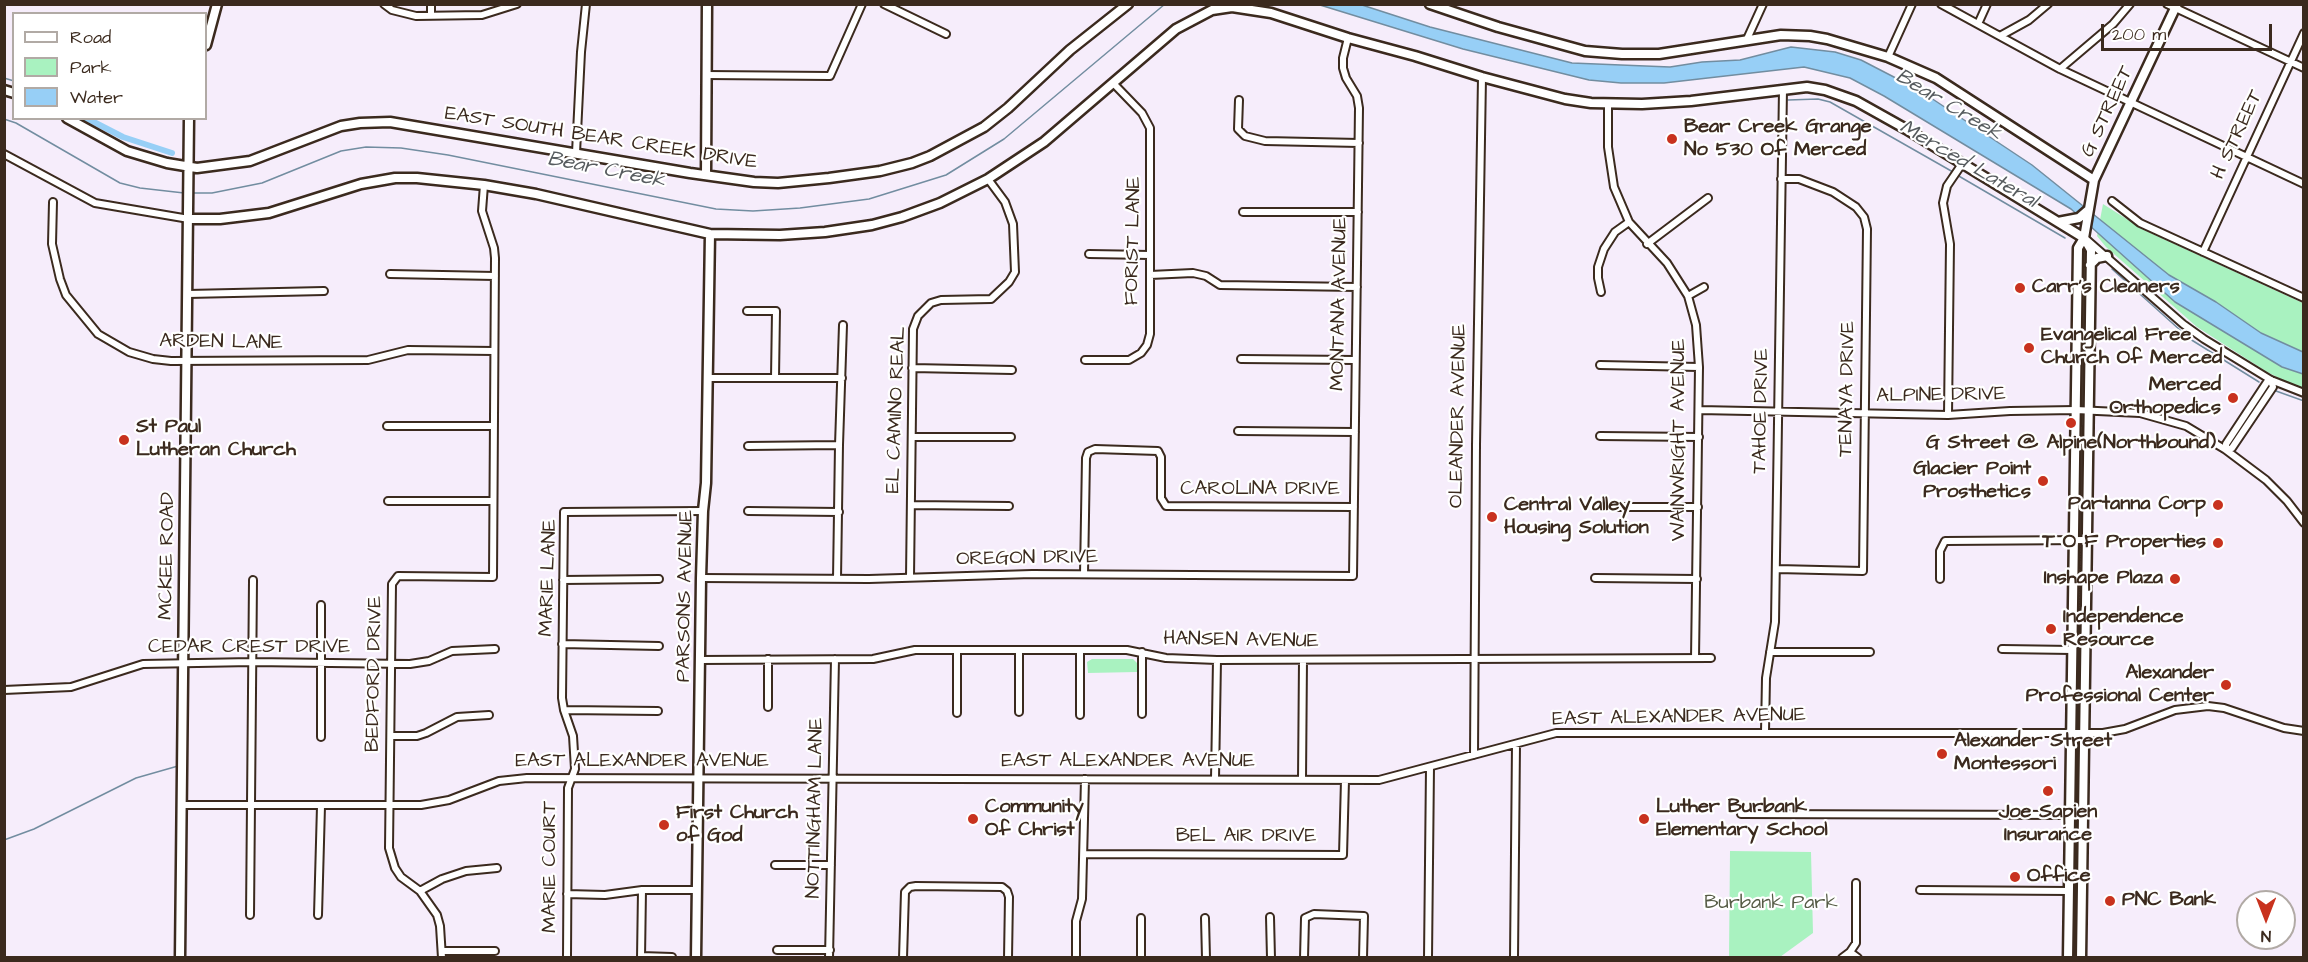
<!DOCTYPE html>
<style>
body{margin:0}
#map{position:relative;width:2308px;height:962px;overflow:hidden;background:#f6edfb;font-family:"Architects Daughter",sans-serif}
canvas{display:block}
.frame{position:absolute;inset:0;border:6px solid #3b2a1e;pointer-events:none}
.legend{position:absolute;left:12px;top:12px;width:195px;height:108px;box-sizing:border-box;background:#fff;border:2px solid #b1aaa5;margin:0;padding:8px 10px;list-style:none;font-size:18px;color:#3b2a1e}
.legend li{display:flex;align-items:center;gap:12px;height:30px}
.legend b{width:30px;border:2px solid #b1aaa5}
.north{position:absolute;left:2236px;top:890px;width:60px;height:60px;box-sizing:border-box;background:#fff;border:2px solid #b1aaa5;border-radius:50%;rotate:180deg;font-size:16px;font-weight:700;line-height:24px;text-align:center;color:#3b2a1e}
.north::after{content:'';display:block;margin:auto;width:21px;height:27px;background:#c8321e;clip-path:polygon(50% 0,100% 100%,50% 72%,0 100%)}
.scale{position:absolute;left:2101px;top:24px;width:171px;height:27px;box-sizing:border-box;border:3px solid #3b2a1e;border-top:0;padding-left:8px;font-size:18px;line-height:21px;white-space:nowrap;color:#3b2a1e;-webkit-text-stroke:4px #fff;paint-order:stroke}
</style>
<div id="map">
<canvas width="2308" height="962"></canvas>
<div class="frame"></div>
<ul class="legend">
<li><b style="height:8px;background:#fff"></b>Road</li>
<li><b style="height:16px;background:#a9f2c0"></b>Park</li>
<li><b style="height:16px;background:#97cff6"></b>Water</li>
</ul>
<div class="north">N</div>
<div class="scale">200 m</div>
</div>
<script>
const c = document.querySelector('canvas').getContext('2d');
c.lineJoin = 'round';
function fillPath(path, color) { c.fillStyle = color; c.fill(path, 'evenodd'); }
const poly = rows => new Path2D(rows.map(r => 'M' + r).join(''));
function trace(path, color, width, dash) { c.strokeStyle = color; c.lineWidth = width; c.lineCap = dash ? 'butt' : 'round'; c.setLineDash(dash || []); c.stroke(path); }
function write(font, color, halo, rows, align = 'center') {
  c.font = font + ' "Architects Daughter",sans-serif'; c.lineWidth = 4.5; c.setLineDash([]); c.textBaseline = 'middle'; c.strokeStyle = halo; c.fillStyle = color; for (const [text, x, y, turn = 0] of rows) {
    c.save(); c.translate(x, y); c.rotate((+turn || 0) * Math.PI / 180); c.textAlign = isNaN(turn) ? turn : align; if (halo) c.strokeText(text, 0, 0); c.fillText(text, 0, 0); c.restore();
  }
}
fillPath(poly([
 [2103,204,2144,230,2303,303,2303,388,2291,384,2267,372,2197,327,2106,247,2097,236],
 [1092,659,1133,659,1137,663,1137,672,1088,673,1087,662],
 [1730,851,1811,852,1813,933,1780,957,1729,957]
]), '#a9f2c0');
const water = poly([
 [1320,5,1362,5,1430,27,1572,63,1670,67,1702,62,1740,60,1791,47,1835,52,1861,60,1919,90,2032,165,2169,275,2216,302,2261,333,2303,352,2303,374,2282,367,2175,302,2071,209,1884,96,1850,78,1804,67,1664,83,1621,83,1589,80,1463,49,1320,5]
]);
fillPath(water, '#97cff6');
trace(water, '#728da0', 1.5);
trace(poly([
 [4,78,14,81],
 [1788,100,1818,99,1830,102,1953,172],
 [4,119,16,123,120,183,140,188,184,193],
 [1957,175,2065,238],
 [192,193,212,193,262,183,341,151,366,147,401,148,448,155,716,209,753,211,800,208,869,199,946,175,1004,139,1165,4],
 [2112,269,2190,339,2259,382],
 [2276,391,2304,401],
 [4,840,34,829,136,778,178,766]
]), '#728da0', 1.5);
trace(poly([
 [86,118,123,137,172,153]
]), '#97cff6', 6);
const street = poly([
 [384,4,392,10,416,16,482,15,517,4],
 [884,4,946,34],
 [1941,4,2060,69,2304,184],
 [2167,4,2304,68],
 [431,16,431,4],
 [1978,24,1987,4],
 [2000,36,2029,20,2048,4],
 [1747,39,1763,4],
 [1888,57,1912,4],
 [2060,69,2113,24,2130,4],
 [706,75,830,76,862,4],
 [1239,100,1238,129,1245,136,1265,141,1359,143],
 [1608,105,1608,147,1614,187,1629,222,1667,263,1688,296,1696,325,1699,367,1695,658],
 [576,153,581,52,586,4],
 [4,154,95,203,189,219],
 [2112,201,2140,223,2304,298],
 [53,202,52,244,60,279,66,295,98,334,129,352,153,359,171,361,368,360,408,350,494,351],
 [1243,212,1358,212],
 [2087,240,2183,324,2204,339,2271,380,2304,393],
 [1647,244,1708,198],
 [2203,252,2304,33],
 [1089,254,1150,255],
 [390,274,495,276],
 [1150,275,1193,273,1206,276,1220,285,1357,287],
 [1601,292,1598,278,1598,267,1604,249,1615,232,1629,222],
 [188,294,324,291],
 [1688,296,1704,287],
 [747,311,776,311,775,378],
 [1241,359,1355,360],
 [1085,360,1129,360,1141,353,1147,345,1150,334,1150,128,1142,113,1114,84],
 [1600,365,1699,367],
 [912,368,1012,370],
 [708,378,842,378],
 [1699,410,1948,415,2010,411,2076,410,2140,413,2186,426,2226,450,2266,480,2287,501,2304,523],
 [1948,415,1950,244,1943,203,1947,186,1962,164],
 [387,426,494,426],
 [1238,431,1355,432],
 [1600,436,1699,437],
 [912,437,1011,437],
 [748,446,839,445],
 [2226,450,2226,444,2267,382,2271,380],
 [2227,450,2232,448,2273,387,2271,380],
 [388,501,493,501],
 [911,505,1009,506],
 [1596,507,1698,507],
 [748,511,839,512],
 [1777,569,1863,571,1867,229,1864,217,1856,207,1833,192,1799,179,1781,179],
 [1084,574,1086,458,1088,452,1095,449,1158,451,1161,457,1161,498,1166,506,1354,507],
 [910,577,913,329,918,316,931,303,941,300,991,299,1009,282,1015,272,1013,224,1005,202,988,179],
 [701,578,869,579,1032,574,1353,576,1359,108,1357,96,1346,78,1343,68,1343,58,1348,38],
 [1595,578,1697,579],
 [837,579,839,445,843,325],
 [1940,579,1940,551,1945,541,2086,540],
 [563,580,659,579],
 [562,644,659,646],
 [2002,649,2072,650],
 [1080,650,1080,715],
 [1142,652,1142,714],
 [1770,652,1870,652],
 [700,660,873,659,915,650,1127,650,1166,658,1217,660,1711,658],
 [4,690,71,687,143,664,252,662,410,664,429,661,452,651,495,649],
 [768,707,768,659],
 [564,710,658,711],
 [1019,712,1019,650],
 [957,713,957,650],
 [1765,732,1766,678,1775,622,1783,89],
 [391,736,417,736,426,733,457,717,489,715],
 [321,737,321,605],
 [1474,755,1476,445,1482,77],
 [1215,779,1217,660],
 [1302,779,1303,660],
 [182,805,421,805,449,800,499,781,527,778,1379,780,1556,733,2103,733,2125,729,2175,710,2208,706,2224,708,2284,728,2304,731],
 [1741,814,2070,815],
 [1084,854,1343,855,1345,780],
 [775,865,831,865],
 [1920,890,2069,891],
 [420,891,442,879,466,871,497,868],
 [567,894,605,895,642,890,697,890],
 [250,915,253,580],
 [318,915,321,806],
 [1270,917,1271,958],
 [1141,918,1141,958],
 [1205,918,1206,958],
 [777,950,830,950],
 [442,951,495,951],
 [1850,952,1858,958],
 [641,956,672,957],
 [442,958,440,926,437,915,420,891,401,877,395,868,389,848,392,584,398,576,493,577,495,258,494,248,482,211,484,185],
 [567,958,568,788,575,769,573,736,564,710,562,698,564,512,703,511],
 [641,958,642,890],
 [829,958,835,659],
 [903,958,905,892,910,887,916,886,1002,887,1007,891,1009,897,1008,958],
 [1076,958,1076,921,1082,899,1085,779],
 [1304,958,1305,918,1314,914,1364,916,1363,958],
 [1428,958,1430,767],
 [1514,958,1516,744],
 [1842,958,1850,952,1856,943,1856,883]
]);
const secondary = poly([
 [1430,4,1498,27,1585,51,1622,54,1659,54,1781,35,1810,36,1827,39,1888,57,1936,78,2094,180],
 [206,45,217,4],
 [4,90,14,93],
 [67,118,127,151,167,163,197,168,250,161,341,126,360,123,390,122,690,173,754,182,778,183,829,178,880,171,912,163,930,156,984,127,1008,108,1070,50,1128,4],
 [706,175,707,4],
 [189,219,220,219,269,213,361,184,395,178,417,178,484,185,536,194,710,234,780,235,825,232,872,225,902,217,940,203,988,179,1044,142,1176,29,1212,10,1232,7,1271,13,1348,38,1415,56,1482,77,1565,99,1591,103,1642,104,1691,101,1807,87,1825,90,1856,101,1906,129,2084,238],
 [2058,222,2079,218,2087,211],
 [2090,265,2097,258,2107,256],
 [180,958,189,118],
 [696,958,701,578,703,511,706,483,710,234],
 [2068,958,2078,248,2084,238,2094,180,2177,4],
 [2081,958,2091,250,2084,238]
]);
trace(street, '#3b2a1e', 10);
trace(secondary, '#3b2a1e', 13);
trace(street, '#fff', 6);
trace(secondary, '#fff', 8);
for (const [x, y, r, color] of [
 [1672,139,6,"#c8321e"],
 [2020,288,6,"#c8321e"],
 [2029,348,6,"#c8321e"],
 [2233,398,6,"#c8321e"],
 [2071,423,6,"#c8321e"],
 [124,440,6,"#c8321e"],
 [2043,481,6,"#c8321e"],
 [2218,505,6,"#c8321e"],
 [1492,517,6,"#c8321e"],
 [2218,543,6,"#c8321e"],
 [2175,579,6,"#c8321e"],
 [2051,629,6,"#c8321e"],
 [2226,685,6,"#c8321e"],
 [1942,754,6,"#c8321e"],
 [2048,791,6,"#c8321e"],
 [973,819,6,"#c8321e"],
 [1644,819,6,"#c8321e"],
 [664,825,6,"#c8321e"],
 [2015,877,6,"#c8321e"],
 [2110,901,6,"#c8321e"]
]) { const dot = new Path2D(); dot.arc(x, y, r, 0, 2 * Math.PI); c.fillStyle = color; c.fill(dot); trace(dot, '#fff', 2); }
write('20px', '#3b2a1e', '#fff', [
 ["G STREET",2108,112,-65],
 ["H STREET",2238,135,-65],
 ["EAST SOUTH BEAR CREEK DRIVE",601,139,9],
 ["FORIST LANE",1134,241,-89],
 ["MONTANA AVENUE",1340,304,-89],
 ["ARDEN LANE",221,343,1],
 ["TENAYA DRIVE",1848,389,-89],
 ["ALPINE DRIVE",1941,396,-1],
 ["EL CAMINO REAL",897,410,-88],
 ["TAHOE DRIVE",1762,411,-89],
 ["OLEANDER AVENUE",1459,416,-89],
 ["WAINWRIGHT AVENUE",1680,440,-90],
 ["CAROLINA DRIVE",1260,490],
 ["MCKEE ROAD",168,556,-89],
 ["OREGON DRIVE",1027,559,-1],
 ["MARIE LANE",549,578,-88],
 ["PARSONS AVENUE",686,596,-89],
 ["HANSEN AVENUE",1241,641,1],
 ["CEDAR CREST DRIVE",249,648],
 ["BEDFORD DRIVE",375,674,-89],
 ["EAST ALEXANDER AVENUE",1679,718,-1],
 ["EAST ALEXANDER AVENUE",642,762],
 ["EAST ALEXANDER AVENUE",1128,762],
 ["NOTTINGHAM LANE",816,808,-89],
 ["BEL AIR DRIVE",1246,837],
 ["MARIE COURT",551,867,-90]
]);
write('bold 20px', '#3b2a1e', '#fff', [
 ["Bear Creek Grange",1684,128],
 ["No 530 Of Merced",1684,151],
 ["Carr's Cleaners",2032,288],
 ["Evangelical Free",2041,336],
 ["Church Of Merced",2041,359],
 ["Merced",2221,386,"right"],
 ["Orthopedics",2221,409,"right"],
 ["St Paul",136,428],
 ["Lutheran Church",136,451],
 ["G Street @ Alpine(Northbound)",2071,444,"center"],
 ["Glacier Point",2031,470,"right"],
 ["Prosthetics",2031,493,"right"],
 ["Partanna Corp",2206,505,"right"],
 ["Central Valley",1504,506],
 ["Housing Solution",1504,529],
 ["T O F Properties",2206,543,"right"],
 ["Inshape Plaza",2163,579,"right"],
 ["Independence",2063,618],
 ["Resource",2063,641],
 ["Alexander",2214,674,"right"],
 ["Professional Center",2214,697,"right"],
 ["Alexander Street",1954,742],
 ["Montessori",1954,765],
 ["Community",985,808],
 ["Of Christ",985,831],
 ["Luther Burbank",1656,808],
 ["Elementary School",1656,831],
 ["Joe Sapien",2048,813,"center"],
 ["Insurance",2048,836,"center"],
 ["First Church",676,814],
 ["of God",676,837],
 ["Office",2027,877],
 ["PNC Bank",2122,901]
], 'left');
write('20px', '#565c46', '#fff', [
 ["Burbank Park",1771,904]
]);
write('italic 21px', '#575c5f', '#fff', [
 ["Bear Creek",1948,106,31],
 ["Merced Lateral",1968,165,30],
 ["Bear Creek",606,171,11]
]);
</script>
